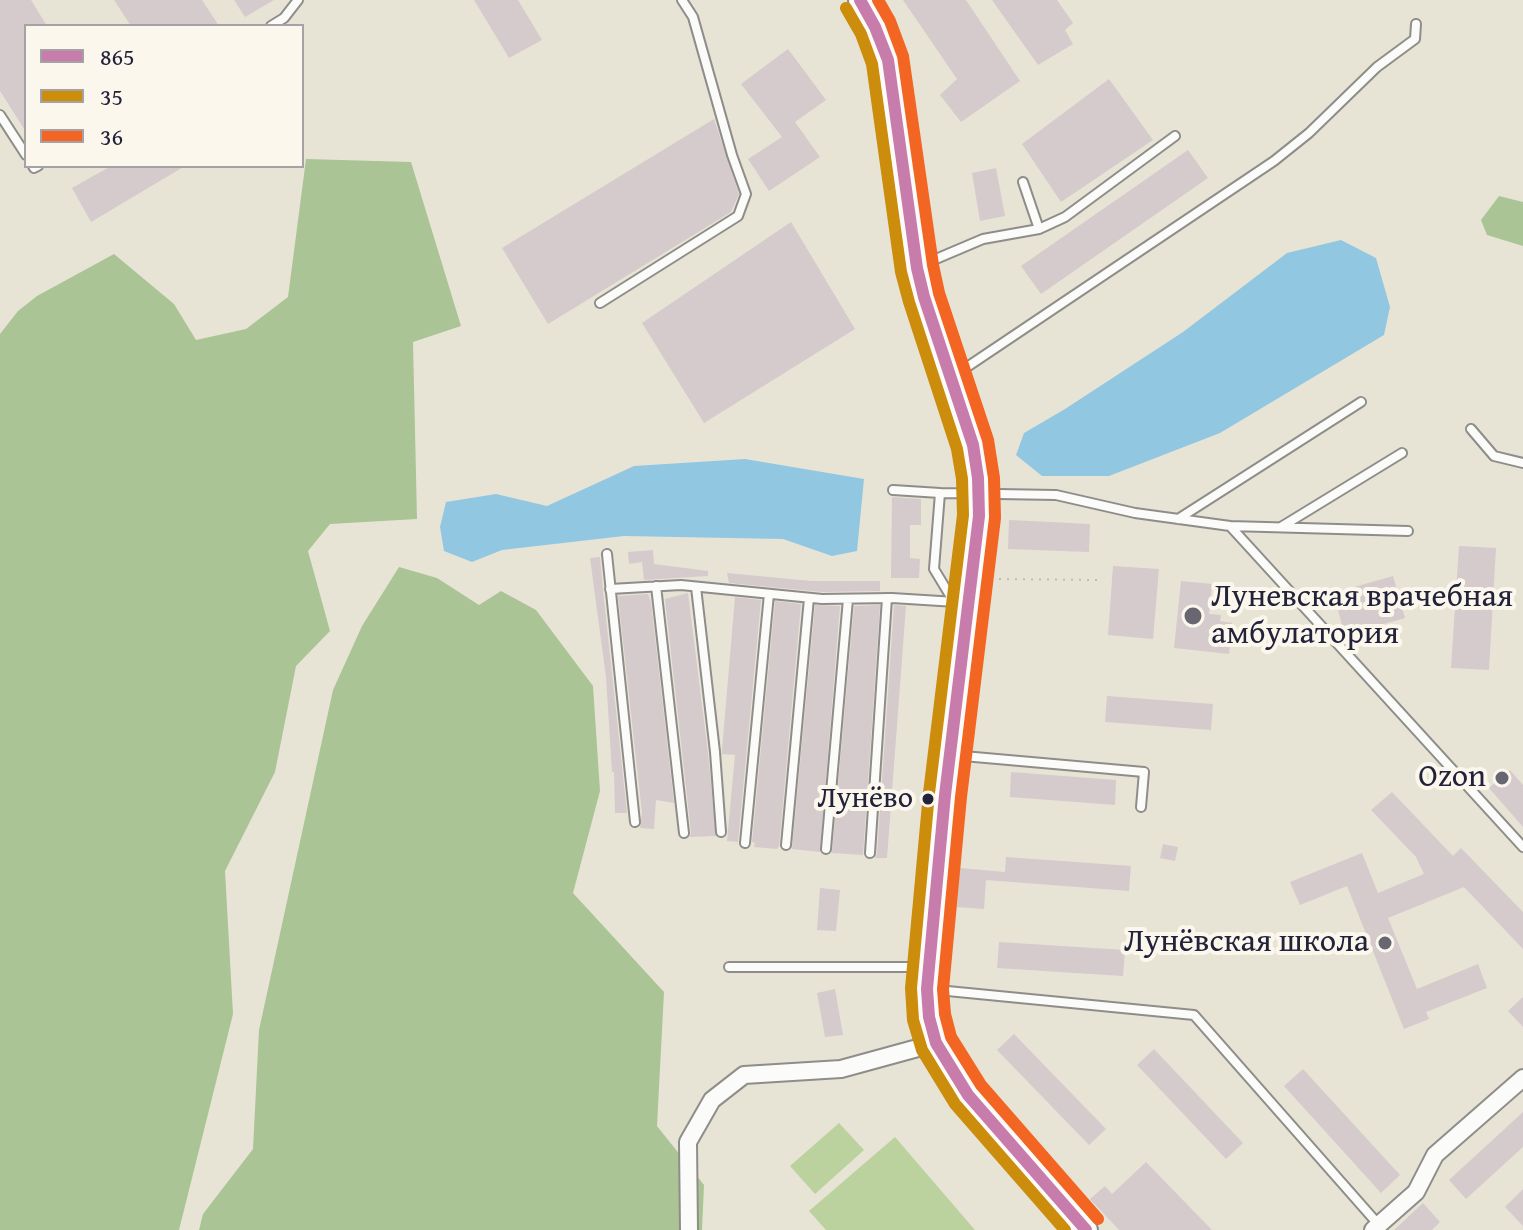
<!DOCTYPE html>
<meta charset="utf-8">
<style>
body{margin:0}
#map{position:relative;width:1523px;height:1230px;overflow:hidden;background:#e7e4d5;font-family:"Gentium Book Plus",serif}
canvas{display:block}
.legend{position:absolute;left:24px;top:24px;width:280px;height:144px;box-sizing:border-box;background:#fbf7ec;border:2px solid #a4a2a5;margin:0;padding:10px 14px;list-style:none;font-size:24px;color:#22223b}
.legend li{display:flex;align-items:center;gap:16px;height:40px}
.legend b{width:40px;border:2px solid #a4a2a5}
</style>
<div id="map">
<canvas width="1523" height="1230"></canvas>
<ul class="legend">
<li><b style="height:10px;background:#c87cac"></b>865</li>
<li><b style="height:10px;background:#cc8c0c"></b>35</li>
<li><b style="height:10px;background:#f26522"></b>36</li>
</ul>
</div>
<script>
const c = document.querySelector('canvas').getContext('2d');
c.lineJoin = 'round';
function fillPath(path, color) { c.fillStyle = color; c.fill(path, 'evenodd'); }
const poly = rows => new Path2D(rows.map(r => 'M' + r).join(''));
function trace(path, color, width, dash) { c.strokeStyle = color; c.lineWidth = width; c.lineCap = dash ? 'butt' : 'round'; c.setLineDash(dash || []); c.stroke(path); }
function write(font, color, halo, rows, align = 'center') {
  c.font = font + ' "Gentium Book Plus",serif'; c.lineWidth = 8; c.setLineDash([]); c.textBaseline = 'middle'; c.strokeStyle = halo; c.fillStyle = color; for (const [text, x, y, turn = 0] of rows) {
    c.save(); c.translate(x, y); c.rotate((+turn || 0) * Math.PI / 180); c.textAlign = isNaN(turn) ? turn : align; if (halo) c.strokeText(text, 0, 0); c.fillText(text, 0, 0); c.restore();
  }
}
fillPath(poly([
 [839,1123,864,1150,815,1194,790,1166],
 [895,1137,975,1230,826,1230,809,1211]
]), '#bbd29e');
fillPath(poly([
 [306,159,411,162,461,326,413,342,417,519,330,524,308,551,330,631,296,666,275,772,225,871,233,1014,179,1230,0,1230,0,334,18,311,37,296,114,254,174,304,196,340,246,329,288,297],
 [1499,196,1523,202,1523,246,1487,235,1481,220],
 [399,567,437,578,479,605,501,591,536,610,593,686,600,791,573,893,664,992,657,1126,704,1185,702,1230,199,1230,203,1214,253,1149,259,1030,333,690,362,626]
]), '#aac496');
fillPath(poly([
 [1341,240,1376,258,1390,307,1384,335,1220,433,1109,476,1042,476,1016,455,1024,433,1065,409,1183,332,1287,253],
 [745,459,864,479,857,551,832,556,783,539,624,536,502,550,472,562,444,551,440,527,446,502,496,494,547,506,634,466]
]), '#92c7e2');
fillPath(poly([
 [0,0,31,0,47,26,26,26,26,132,0,91],
 [114,0,202,0,219,26,131,26],
 [234,0,274,0,245,17],
 [474,0,518,0,542,40,509,58],
 [903,0,966,0,1020,81,961,122,940,95,957,79],
 [992,0,1057,0,1073,23,1065,30,1073,44,1038,65],
 [788,49,826,100,795,122,820,157,769,191,748,159,782,137,741,84],
 [1109,79,1153,140,1061,202,1022,144],
 [714,119,739,194,731,212,548,324,502,248],
 [1188,150,1208,178,1041,294,1021,266],
 [111,166,185,166,91,222,72,188],
 [996,168,1005,216,980,221,972,173],
 [791,222,855,329,704,423,642,323],
 [892,497,921,499,921,525,910,525,910,558,920,559,919,578,891,578],
 [1009,520,1090,524,1089,552,1008,549],
 [1459,546,1496,548,1489,670,1451,668],
 [653,550,654,564,708,571,708,576,644,580,642,562,629,564,628,552],
 [600,557,603,590,627,813,615,813,614,772,612,772,606,677,590,558],
 [1113,566,1159,569,1153,639,1108,635],
 [727,573,811,581,880,581,880,591,822,592,729,583],
 [1393,576,1405,618,1345,635,1333,593],
 [1181,581,1212,584,1209,614,1221,615,1220,621,1232,623,1229,654,1174,648],
 [688,593,708,753,716,836,690,837,691,832,665,599],
 [648,594,651,602,674,803,656,800,654,829,640,828,642,813,618,596],
 [735,597,761,600,738,842,727,841,735,755,722,754,722,750],
 [775,601,801,604,779,847,778,847,777,849,754,847,755,843,752,842],
 [815,605,840,606,820,852,792,849],
 [880,605,863,855,832,853,854,606],
 [894,605,906,606,887,858,875,858,877,853],
 [1107,696,1213,704,1211,730,1105,722],
 [1510,770,1523,785,1523,827,1489,788],
 [1011,772,1116,780,1115,805,1010,797],
 [1392,792,1453,856,1461,848,1523,912,1523,949,1464,887,1388,918,1417,989,1478,964,1487,988,1426,1012,1429,1019,1404,1029,1347,886,1300,905,1290,882,1362,853,1378,893,1424,874,1416,857,1371,810],
 [1163,844,1178,847,1175,861,1160,858],
 [1006,857,1131,866,1129,891,986,880,984,909,957,907,960,868,1005,872],
 [820,888,840,890,836,931,817,930],
 [999,942,1125,950,1123,976,997,968],
 [835,989,843,1035,825,1037,817,993],
 [1523,997,1523,1027,1508,1011],
 [1014,1034,1106,1129,1089,1145,997,1050],
 [1154,1049,1243,1143,1226,1159,1137,1065],
 [1303,1069,1400,1175,1381,1193,1284,1086],
 [1523,1112,1523,1147,1466,1199,1449,1180],
 [1146,1162,1212,1230,1119,1230,1090,1199,1105,1186,1112,1194],
 [1523,1189,1523,1226,1505,1207],
 [1423,1203,1440,1222,1432,1230,1394,1230]
]), '#d5cacc');
const lane = poly([
 [271,26,284,18,298,0],
 [0,115,26,155],
 [33,166,34,168,38,166],
 [1023,182,1039,229],
 [917,267,983,239,1039,229,1065,217,1175,136],
 [600,303,738,216,746,194,732,155,693,17,682,0],
 [953,373,967,367,1274,161,1309,133,1377,67,1415,39,1416,24],
 [1471,429,1494,456,1523,463],
 [893,490,940,493],
 [1178,519,1361,402],
 [1230,526,1408,531],
 [1281,527,1402,453],
 [607,554,635,822],
 [656,586,684,833],
 [696,587,715,752,721,832],
 [610,589,681,585,822,599,892,598,956,602],
 [954,602,934,569,940,493,1056,495,1135,513,1230,526,1523,847],
 [952,755,1144,772,1141,807],
 [745,843,769,594],
 [786,845,809,598],
 [826,849,848,599],
 [870,853,887,598],
 [729,967,929,967],
 [927,989,1194,1015,1378,1224],
 [1064,1230,1065,1213]
]);
const street = poly([
 [689,1230,688,1142,712,1100,744,1075,841,1069,936,1043],
 [1373,1230,1416,1192,1435,1155,1523,1078]
]);
const secondary = poly([
 [860,0,875,27,888,60,917,268,924,297,973,445,978,478,979,516,945,795,929,967,927,989,929,1017,936,1043,968,1095,1086,1230]
]);
trace(lane, '#8e8d89', 12);
trace(street, '#8e8d89', 20);
trace(secondary, '#8e8d89', 26);
trace(poly([
 [991,579,1097,580]
]), '#bcbcbc', 2, [2, 6]);
trace(lane, '#fbfbf9', 8);
trace(street, '#fbfbf9', 16);
trace(secondary, '#fbfbf9', 22);
trace(poly([
 [860,0,875,27,888,60,917,268,924,297,973,445,978,478,979,516,945,795,929,967,927,989,929,1017,936,1043,968,1095,1086,1230]
]), '#c87cac', 12);
trace(poly([
 [846,8,861,34,872,64,901,272,909,302,957,449,962,479,963,515,929,793,911,988,913,1020,922,1050,955,1104,1065,1230]
]), '#cc8c0c', 12);
trace(poly([
 [878,0,890,21,903,56,933,265,939,293,988,440,994,478,995,518,961,797,943,989,945,1014,951,1037,981,1085,1098,1219]
]), '#f26522', 12);
for (const [x, y, r, color] of [
 [1193,616,10,"#676671"],
 [1502,778,8,"#676671"],
 [928,799,7,"#22223b"],
 [1385,943,8,"#676671"]
]) { const dot = new Path2D(); dot.arc(x, y, r, 0, 2 * Math.PI); c.fillStyle = color; c.fill(dot); trace(dot, '#fbf7ec', 3); }
write('30px', '#22223b', '#fbf7ec', [
 ["Лунёво",913,799]
], 'right');
write('32px', '#22223b', '#fbf7ec', [
 ["Луневская врачебная",1211,598,"left"],
 ["амбулатория",1211,635,"left"],
 ["Ozon",1486,778],
 ["Лунёвская школа",1369,943]
], 'right');
</script>
